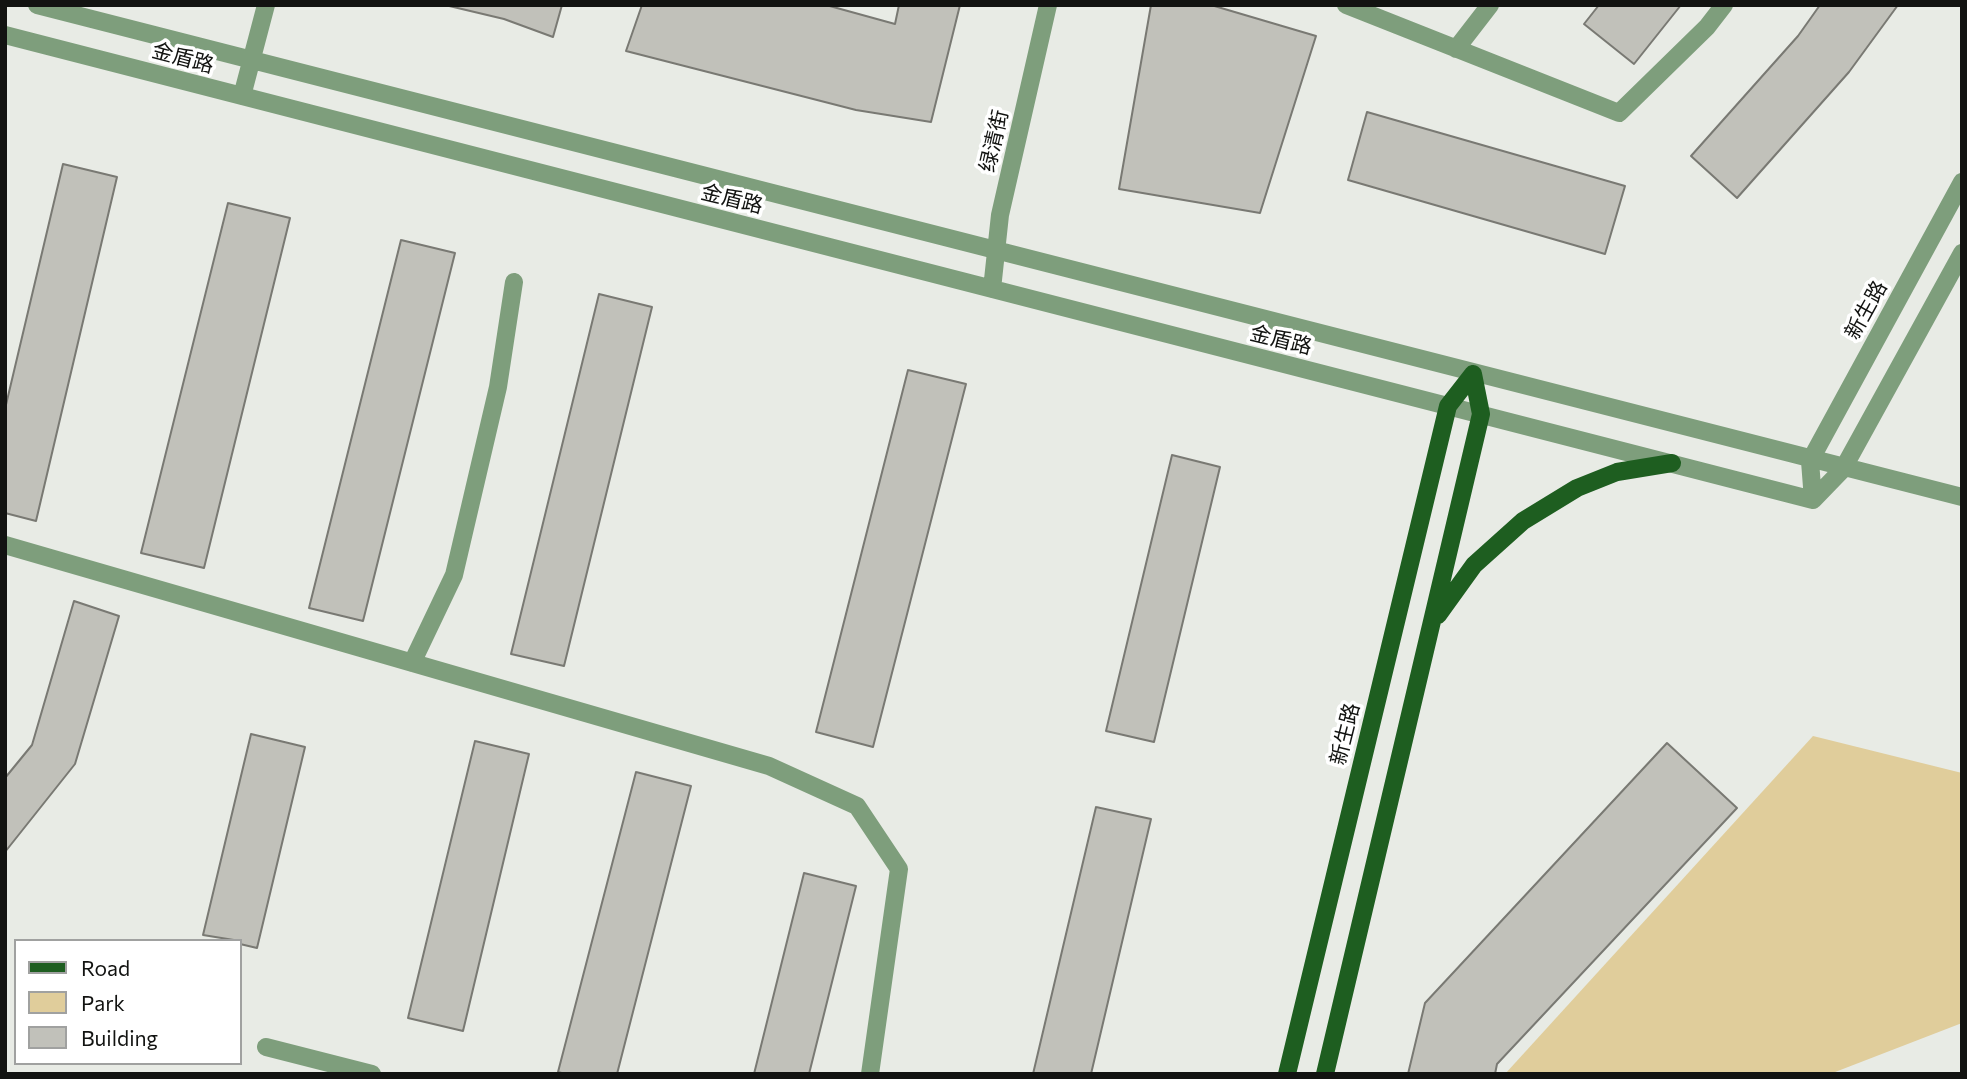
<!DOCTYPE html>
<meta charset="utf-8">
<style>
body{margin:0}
#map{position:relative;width:1967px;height:1079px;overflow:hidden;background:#e8ebe5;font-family:Commissioner,sans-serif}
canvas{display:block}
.frame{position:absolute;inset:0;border:7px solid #121311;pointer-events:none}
.legend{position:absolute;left:14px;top:939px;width:228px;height:126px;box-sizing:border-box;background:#fff;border:2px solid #a0a1a0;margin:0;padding:9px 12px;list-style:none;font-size:21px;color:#121311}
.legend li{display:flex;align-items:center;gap:14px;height:35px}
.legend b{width:35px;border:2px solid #a0a1a0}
</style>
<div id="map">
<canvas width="1967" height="1079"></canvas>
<div class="frame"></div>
<ul class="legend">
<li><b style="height:9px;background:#1e5e20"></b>Road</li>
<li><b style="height:19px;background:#e0cd9b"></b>Park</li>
<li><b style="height:19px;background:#c1c1ba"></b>Building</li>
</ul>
</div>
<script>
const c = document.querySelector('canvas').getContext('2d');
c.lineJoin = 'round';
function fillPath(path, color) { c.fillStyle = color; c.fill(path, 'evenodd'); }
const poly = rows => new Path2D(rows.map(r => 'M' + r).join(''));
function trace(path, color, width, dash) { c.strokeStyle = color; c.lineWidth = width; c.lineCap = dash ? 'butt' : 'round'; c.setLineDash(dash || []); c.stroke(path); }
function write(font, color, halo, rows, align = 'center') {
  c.font = font + ' Commissioner,"Noto Sans SC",sans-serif'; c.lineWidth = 7; c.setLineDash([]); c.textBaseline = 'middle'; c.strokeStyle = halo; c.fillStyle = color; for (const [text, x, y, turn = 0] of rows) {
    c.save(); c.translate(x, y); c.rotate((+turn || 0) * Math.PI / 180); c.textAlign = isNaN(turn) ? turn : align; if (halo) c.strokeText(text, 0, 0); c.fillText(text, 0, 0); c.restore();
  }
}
fillPath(poly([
 [1813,736,1962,773,1962,1023,1830,1074,1505,1074]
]), '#e0cd9b');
const building = poly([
 [445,5,562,5,553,37,504,19,445,5],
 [642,5,826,5,895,24,899,5,960,5,931,122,856,110,626,51,642,5],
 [1151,5,1211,5,1316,36,1260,213,1119,189,1151,5],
 [1599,5,1681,5,1634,64,1584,24,1599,5],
 [1820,5,1898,5,1849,72,1737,198,1691,156,1798,36,1820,5],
 [1367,112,1625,186,1605,254,1348,180,1367,112],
 [63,164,117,177,36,521,5,513,5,409,63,164],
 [228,203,290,218,204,568,141,553,228,203],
 [401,240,455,253,363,621,309,608,401,240],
 [599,294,652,307,564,666,511,654,599,294],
 [908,370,966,384,873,747,816,732,908,370],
 [1172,455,1220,467,1154,742,1106,731,1172,455],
 [74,601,119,616,75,764,5,852,5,778,32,745,74,601],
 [251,734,305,747,257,948,240,944,240,941,203,935,251,734],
 [475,741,529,754,463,1031,408,1018,475,741],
 [1667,743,1737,808,1497,1064,1495,1074,1408,1074,1425,1003,1667,743],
 [636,772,691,786,617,1074,565,1074,558,1072,636,772],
 [1096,807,1151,819,1091,1074,1033,1074,1096,807],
 [804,873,856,886,809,1074,754,1074,804,873]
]);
fillPath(building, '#c1c1ba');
trace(building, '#797973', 2);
trace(poly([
 [37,5,1962,497],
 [1346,5,1619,113,1707,27,1724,5],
 [5,35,1813,500],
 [1456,49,1490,5],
 [242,96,266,5],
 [992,289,1000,215,1048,5],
 [1813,500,1810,461,1962,182],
 [1813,500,1843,469,1962,253],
 [5,545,769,766,857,806,899,869,870,1074],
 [412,663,454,575,498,387,514,282],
 [266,1047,372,1074]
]), '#7e9e7c', 18);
trace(poly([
 [1438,615,1474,565,1523,521,1577,488,1617,472,1672,463],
 [1287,1074,1448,406,1473,374],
 [1325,1074,1481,414,1473,374]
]), '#1e5e20', 18);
write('21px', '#121311', '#fff', [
 ["金盾路",183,58,15],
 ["绿清街",994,141,-77],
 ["金盾路",732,199,14],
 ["新生路",1866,310,-61],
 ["金盾路",1281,340,14],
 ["新生路",1345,734,-76]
]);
</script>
